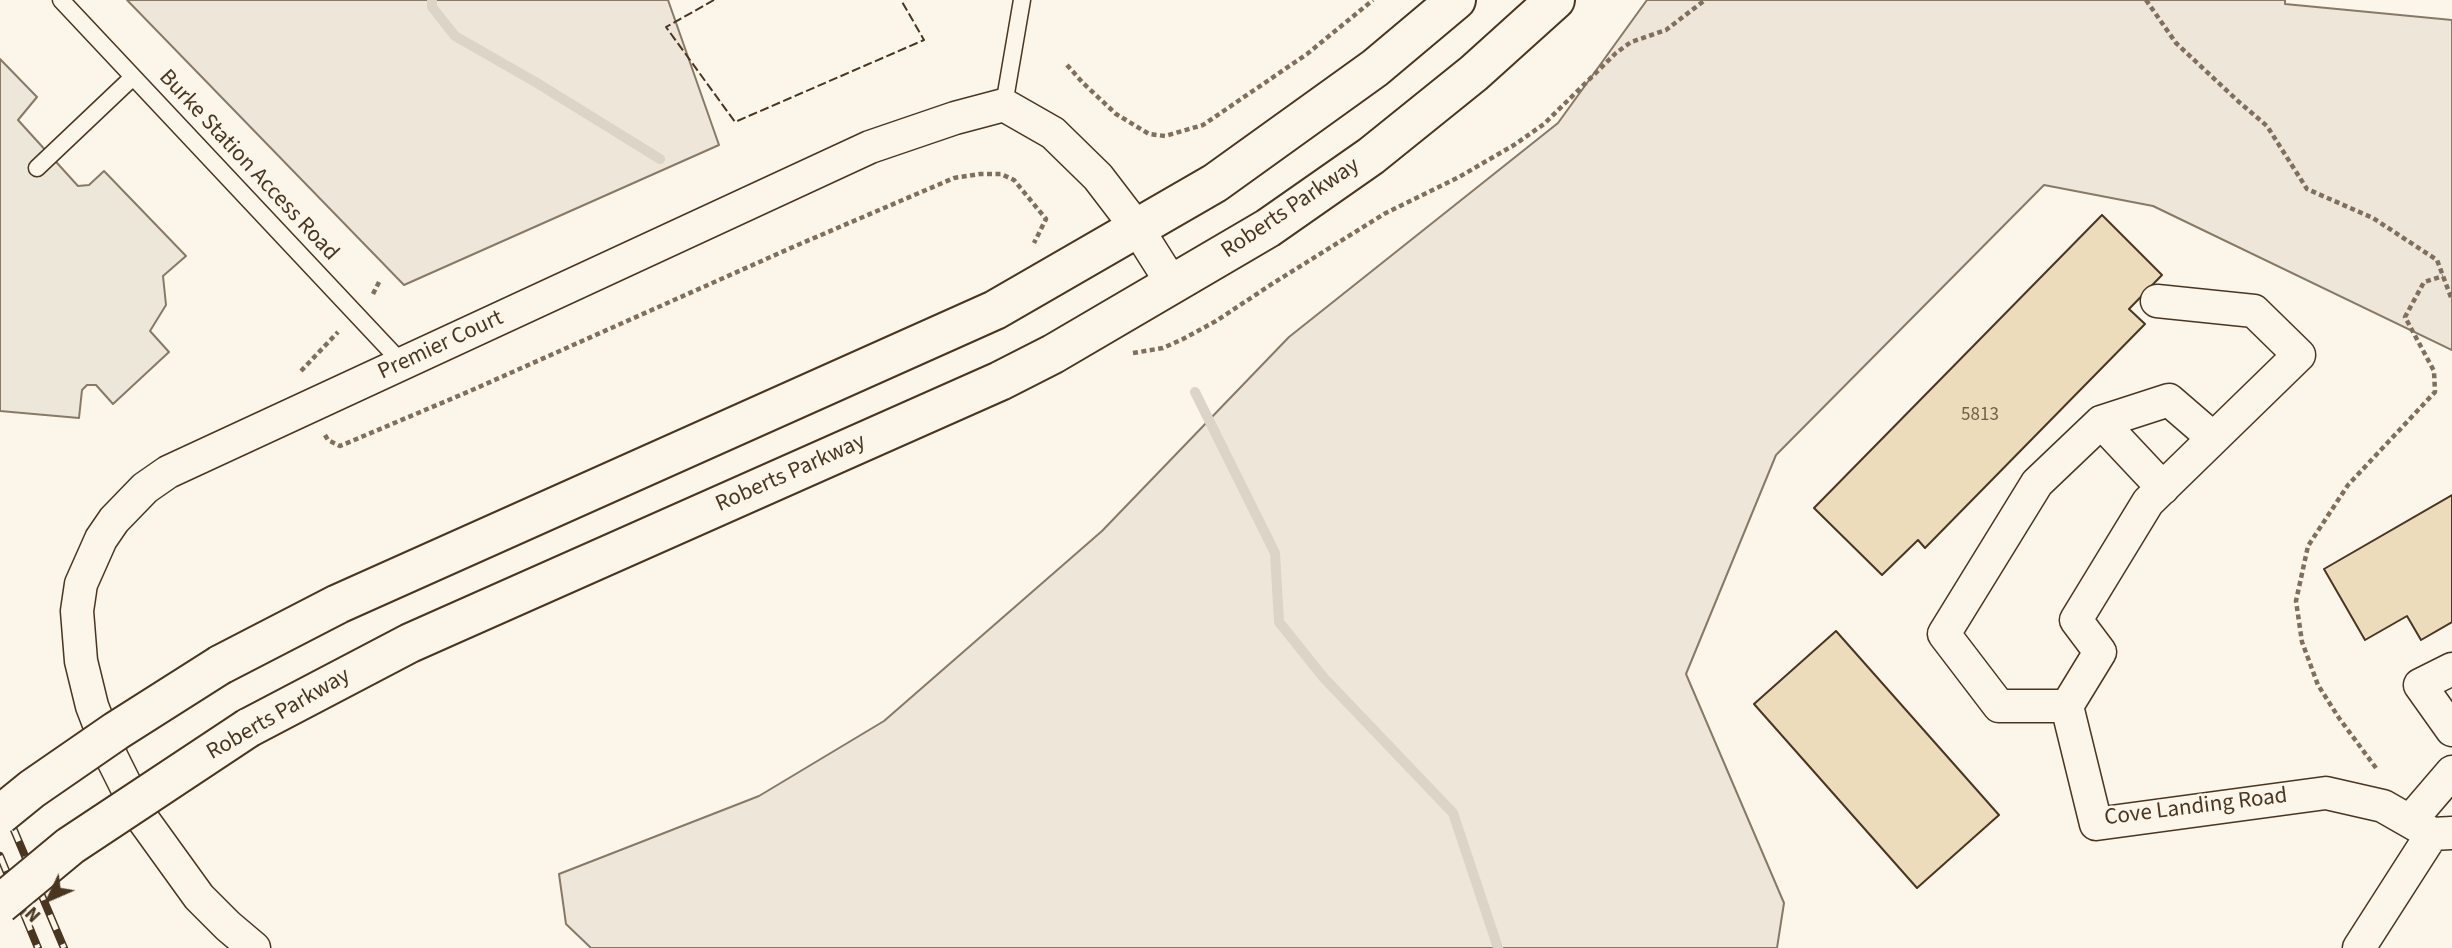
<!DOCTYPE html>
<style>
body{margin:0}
#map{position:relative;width:2452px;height:948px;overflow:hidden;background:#fbf6e9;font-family:"Source Sans 3",sans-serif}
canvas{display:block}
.north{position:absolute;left:14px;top:864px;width:70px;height:70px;-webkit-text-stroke:5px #fbf6e9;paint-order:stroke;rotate:226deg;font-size:19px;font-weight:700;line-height:28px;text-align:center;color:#4a3520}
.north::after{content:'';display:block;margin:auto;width:24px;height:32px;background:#4a3520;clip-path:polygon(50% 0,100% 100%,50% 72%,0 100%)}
</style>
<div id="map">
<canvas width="2452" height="948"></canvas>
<div class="north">N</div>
</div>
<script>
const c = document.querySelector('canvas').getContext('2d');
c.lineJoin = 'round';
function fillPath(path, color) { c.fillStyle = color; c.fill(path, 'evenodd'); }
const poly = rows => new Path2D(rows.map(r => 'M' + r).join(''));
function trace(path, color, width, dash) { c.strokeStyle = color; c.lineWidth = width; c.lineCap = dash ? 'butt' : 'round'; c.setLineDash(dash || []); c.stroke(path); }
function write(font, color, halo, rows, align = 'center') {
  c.font = font + ' "Source Sans 3",sans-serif'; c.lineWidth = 5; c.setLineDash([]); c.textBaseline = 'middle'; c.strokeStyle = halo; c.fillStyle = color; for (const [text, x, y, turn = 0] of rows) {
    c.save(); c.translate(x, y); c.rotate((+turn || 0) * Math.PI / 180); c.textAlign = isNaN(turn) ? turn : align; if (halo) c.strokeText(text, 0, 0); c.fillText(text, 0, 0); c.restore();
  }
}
const green = poly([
 [127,0,668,0,719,145,404,285,127,0],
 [1647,0,2285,0,2285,4,2452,20,2452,350,2153,206,2044,185,1776,455,1686,674,1784,903,1777,948,591,948,566,924,559,874,759,796,884,721,1102,531,1289,337,1558,123,1647,0]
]);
fillPath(green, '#ede6d9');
trace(green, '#887966', 2);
const parking = poly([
 [0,59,37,97,18,120,78,186,89,185,104,171,186,256,163,276,166,305,150,331,169,352,113,404,96,385,87,385,82,390,79,418,0,411,0,59]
]);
fillPath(parking, '#ede7d9');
trace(parking, '#887966', 2);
trace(poly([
 [432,0,432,7,455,36,537,83,660,159],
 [1195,392,1275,553,1279,622,1324,678,1453,813,1498,948]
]), '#dcd4c6', 10);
const building = poly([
 [2102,215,2162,275,2129,309,2145,324,1925,548,1918,540,1882,575,1814,508,2102,215],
 [2452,495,2452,622,2421,640,2407,616,2365,640,2324,569,2452,495],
 [1836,631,1999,815,1917,888,1754,704,1836,631]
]);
fillPath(building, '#ecdcbc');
trace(building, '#4a3520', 2);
const service = poly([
 [61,0,402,363],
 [1004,105,1022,0],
 [37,168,133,77]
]);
const minor = poly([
 [2157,301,2254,311,2299,355,2148,502,2076,620,2100,652,2067,706,2096,824,2326,793,2383,806,2432,834,2452,833],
 [2101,422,2169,400,2213,438],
 [2452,669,2420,685,2452,730],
 [2067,706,1999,706,1944,634,2037,483,2101,422,2163,488],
 [2410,821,2452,772],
 [254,948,228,926,199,897,142,818,112,758,92,706,81,661,77,611,81,584,101,539,114,520,145,488,168,472,870,147,955,118,1004,105,1053,133,1098,177,1137,228,1173,285],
 [2359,948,2432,834]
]);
const secondary = poly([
 [220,665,338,604,995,310,1215,183,1375,68,1456,0],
 [248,728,410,643,1000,381,1053,354,1268,228,1371,156,1474,73,1555,0]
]);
trace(service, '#4a3520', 19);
trace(minor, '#4a3520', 35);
trace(secondary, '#4a3520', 42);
trace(poly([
 [2146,0,2176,43,2239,102,2267,126,2307,189,2373,218,2437,260,2452,300],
 [1067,65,1083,83,1116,114,1149,134,1165,136,1203,125,1307,54,1373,0],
 [373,294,380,280],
 [1133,353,1163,348,1183,339,1216,321,1275,282,1384,214,1459,177,1514,145,1544,124,1616,53,1631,42,1666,30,1705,0],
 [301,371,338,332],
 [325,435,328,440,340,446,470,391,793,247,954,178,980,174,1001,174,1014,180,1046,219,1034,243],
 [2376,768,2339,718,2318,685,2302,642,2296,601,2308,546,2348,485,2435,392,2434,371,2405,317,2424,282,2443,276]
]), '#7f6f5c', 4.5, [5, 3.5]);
trace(service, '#fbf6e9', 16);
trace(minor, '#fbf6e9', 32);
trace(secondary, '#fbf6e9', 38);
const rail = poly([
 [0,797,64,948],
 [0,856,38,948]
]);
trace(rail, '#4a3520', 8);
trace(rail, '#fbf6e9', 5, [16]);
const secondaryBridge = poly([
 [0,815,32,789,116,731,220,665],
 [0,904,70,846,248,728]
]);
trace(secondaryBridge, '#4a3520', 42, []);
trace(secondaryBridge, '#fbf6e9', 38);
trace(poly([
 [714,0,666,27,735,122,924,40,901,0]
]), '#4a3520', 2, [9, 3.5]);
write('19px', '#725f47', null, [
 ["5813",1980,416]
]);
write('23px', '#4a3520', '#fbf6e9', [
 ["Burke Station Access Road",248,166,47],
 ["Roberts Parkway",1291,209,-34],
 ["Premier Court",441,346,-25],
 ["Roberts Parkway",791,474,-24],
 ["Roberts Parkway",279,715,-30],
 ["Cove Landing Road",2196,808,-7]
]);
</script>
